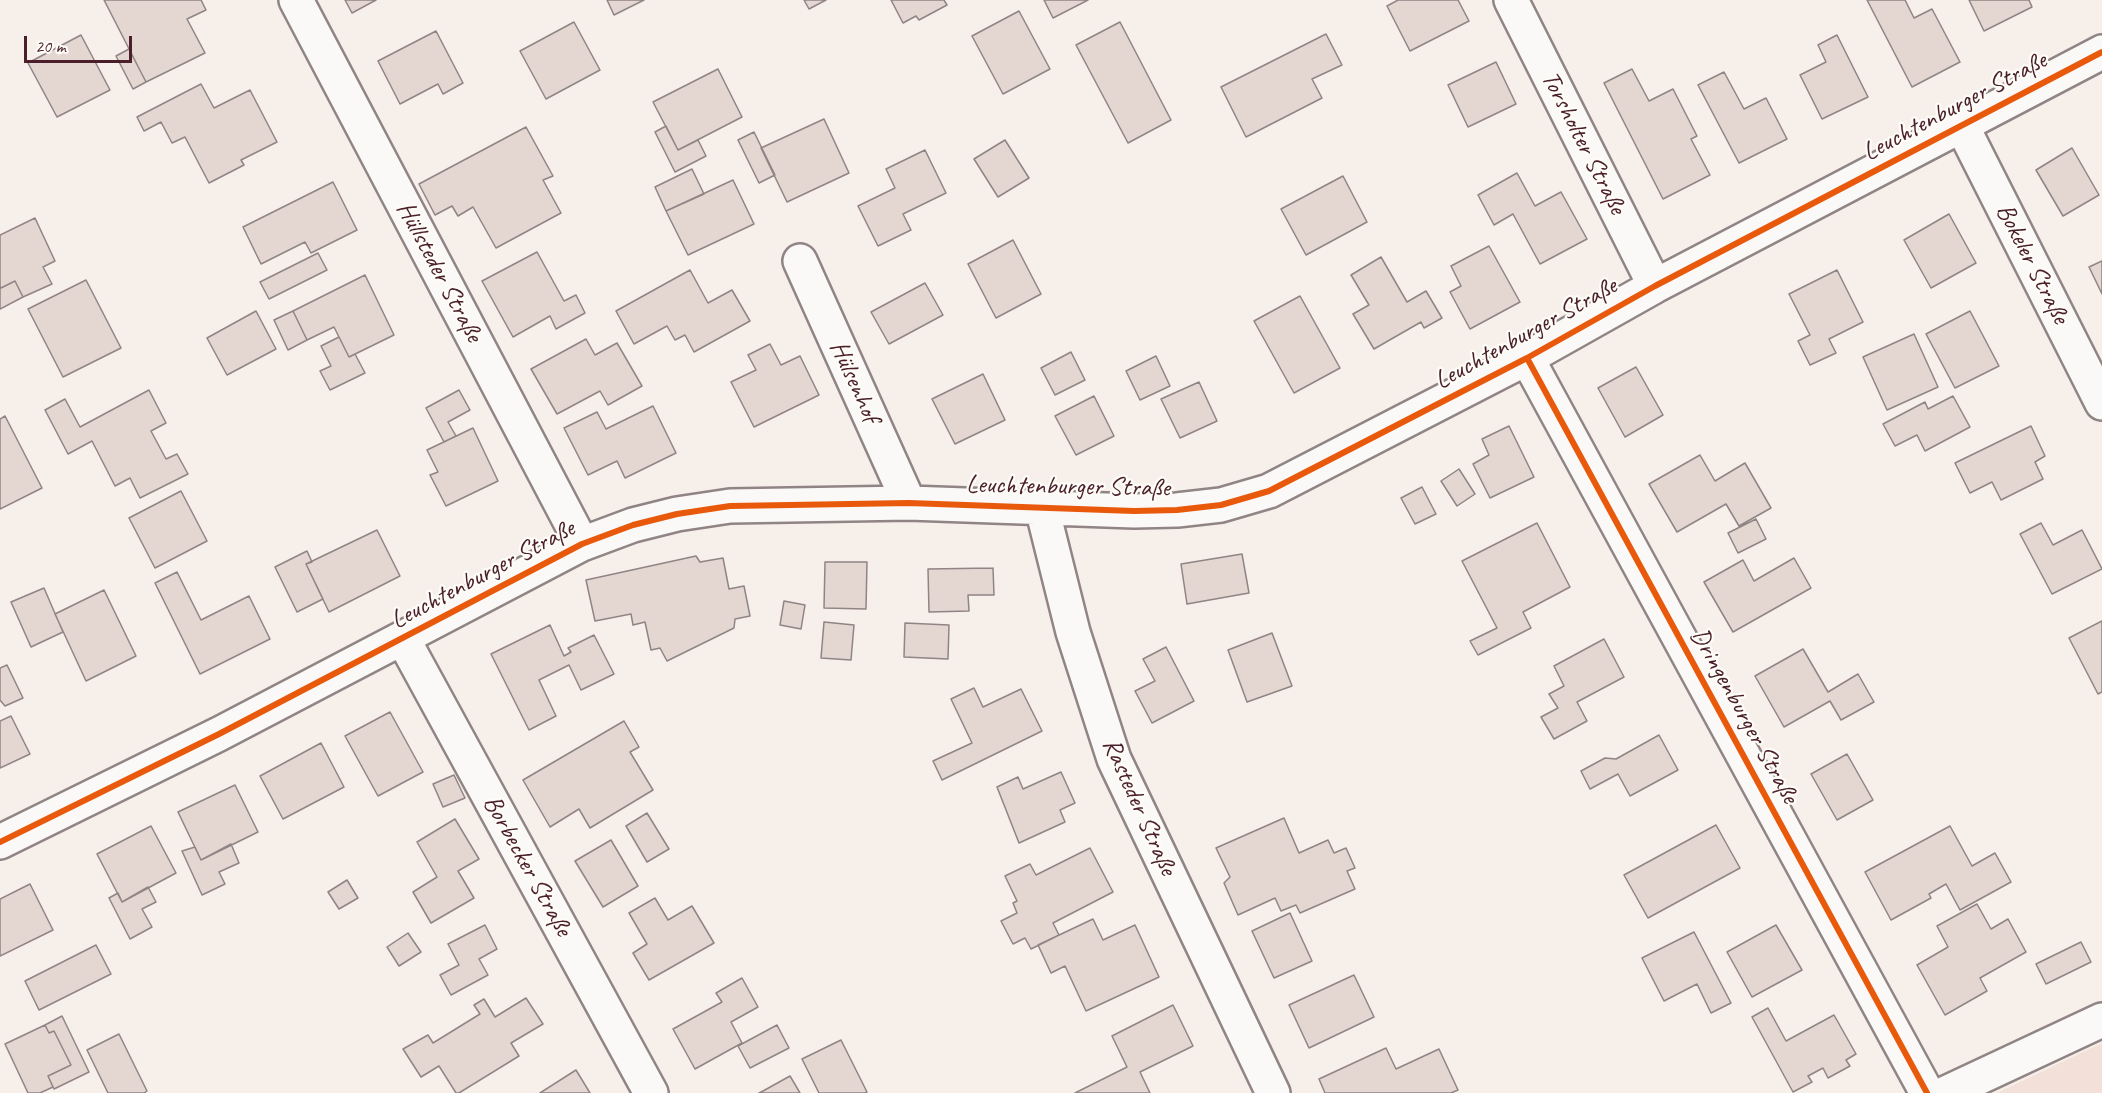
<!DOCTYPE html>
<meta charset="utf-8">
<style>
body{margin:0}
#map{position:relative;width:2102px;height:1093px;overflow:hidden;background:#f6efea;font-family:Caveat,sans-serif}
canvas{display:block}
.scale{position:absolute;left:24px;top:36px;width:108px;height:27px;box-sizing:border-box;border:3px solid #4a1f2b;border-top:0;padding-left:8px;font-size:18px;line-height:21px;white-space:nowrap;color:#4a1f2b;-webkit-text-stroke:4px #fdfcf7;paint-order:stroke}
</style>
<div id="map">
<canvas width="2102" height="1093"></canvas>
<div class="scale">20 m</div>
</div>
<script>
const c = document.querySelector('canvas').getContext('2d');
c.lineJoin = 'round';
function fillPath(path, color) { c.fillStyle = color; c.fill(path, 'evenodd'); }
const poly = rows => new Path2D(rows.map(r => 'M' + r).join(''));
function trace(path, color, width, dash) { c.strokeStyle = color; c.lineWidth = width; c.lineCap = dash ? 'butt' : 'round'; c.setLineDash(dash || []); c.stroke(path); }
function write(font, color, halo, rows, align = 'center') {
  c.font = font + ' Caveat,sans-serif'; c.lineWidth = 4.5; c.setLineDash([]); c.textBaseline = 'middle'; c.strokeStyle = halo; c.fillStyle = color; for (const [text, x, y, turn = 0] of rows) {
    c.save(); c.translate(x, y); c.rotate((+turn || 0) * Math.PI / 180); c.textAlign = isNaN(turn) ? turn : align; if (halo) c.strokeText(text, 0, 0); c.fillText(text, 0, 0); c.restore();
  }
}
fillPath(poly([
 [2102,1043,2102,1093,1997,1093]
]), '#f3e1d9');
const building = poly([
 [104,0,201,0,206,10,187,19,205,53,146,82,104,0],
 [345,0,376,0,352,13,345,0],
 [607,0,644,0,614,15,607,0],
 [804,0,826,0,809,9,804,0],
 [891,0,944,0,947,5,919,20,916,16,903,23,891,0],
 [1044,0,1088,0,1053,18,1044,0],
 [1398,0,1458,0,1469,21,1410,51,1387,6,1398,0],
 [1867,0,1905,0,1914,18,1932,9,1960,62,1912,87,1867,0],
 [1969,0,2029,0,2032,7,1984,31,1969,0],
 [1019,11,1050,69,1003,94,972,36,1019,11],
 [574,22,600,70,546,99,520,51,574,22],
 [1120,22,1171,120,1128,143,1076,45,1120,22],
 [436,31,463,83,443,94,438,84,400,104,378,61,436,31],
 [1326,34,1342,65,1312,79,1322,98,1246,137,1221,87,1326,34],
 [81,35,110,90,57,117,28,63,81,35],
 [1837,35,1868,97,1822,119,1800,75,1826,62,1818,45,1837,35],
 [129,49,146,82,133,89,116,56,129,49],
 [1496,62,1516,104,1468,127,1448,85,1496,62],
 [718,69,742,117,678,150,653,102,718,69],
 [1632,69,1649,101,1673,89,1697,136,1691,139,1710,175,1663,199,1604,83,1632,69],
 [1724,72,1744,109,1766,98,1787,139,1739,163,1698,85,1724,72],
 [201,84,214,108,250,90,277,142,241,160,244,165,209,183,185,137,172,143,161,122,144,131,137,117,201,84],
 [824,119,849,173,787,202,761,148,824,119],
 [666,126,678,150,698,140,706,156,675,172,655,132,666,126],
 [526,127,553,176,543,180,561,213,496,248,473,207,458,216,452,206,435,215,419,184,526,127],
 [754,132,775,175,759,183,738,140,754,132],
 [1005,140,1029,178,998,197,974,159,1005,140],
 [2072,148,2099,195,2063,216,2036,170,2072,148],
 [925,150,946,193,903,214,911,230,878,246,858,206,895,188,886,169,925,150],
 [692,169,704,194,666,211,655,187,692,169],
 [1517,173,1535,206,1561,192,1587,239,1540,264,1513,214,1494,225,1478,195,1517,173],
 [1343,176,1367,222,1306,255,1281,209,1343,176],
 [733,180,754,224,688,255,666,211,733,180],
 [333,182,357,230,311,253,305,242,261,264,243,227,333,182],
 [1949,214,1976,263,1931,288,1904,240,1949,214],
 [35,218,55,261,43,267,52,284,23,297,15,281,1,288,0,286,0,235,35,218],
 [1013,240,1041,294,996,318,968,264,1013,240],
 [1489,246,1520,302,1470,329,1450,292,1461,286,1451,266,1489,246],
 [537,252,564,301,576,295,585,313,556,329,550,316,513,337,482,281,537,252],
 [318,253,327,270,269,299,260,282,318,253],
 [1381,257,1407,302,1426,291,1442,318,1424,328,1421,322,1374,349,1353,314,1369,305,1351,275,1381,257],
 [2102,261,2102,294,2089,267,2102,261],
 [690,270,708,303,732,290,750,321,694,352,685,335,675,340,667,326,634,344,616,311,690,270],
 [1837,270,1863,322,1829,339,1836,353,1810,365,1798,341,1810,335,1789,294,1837,270],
 [365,275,394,335,349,357,334,327,307,340,293,311,365,275],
 [86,280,121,348,63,377,28,309,86,280],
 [15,281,23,297,0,309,0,286,1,288,15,281],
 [925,283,943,315,889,344,871,312,925,283],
 [1300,296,1340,368,1294,393,1254,321,1300,296],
 [256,311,276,349,227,375,207,338,256,311],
 [293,311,307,340,288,350,274,320,293,311],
 [1970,311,1999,366,1955,388,1926,334,1970,311],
 [1914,334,1938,387,1887,410,1863,357,1914,334],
 [339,337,349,357,355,354,365,373,330,390,320,371,331,366,321,346,339,337],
 [586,339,595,355,617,343,642,386,608,405,600,391,557,414,531,369,586,339],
 [770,344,781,365,800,356,819,395,754,427,731,382,756,370,748,355,770,344],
 [1071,352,1085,380,1055,395,1041,368,1071,352],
 [1156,356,1170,386,1140,400,1126,371,1156,356],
 [1636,367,1663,415,1625,437,1598,388,1636,367],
 [983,374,1005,420,955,444,932,399,983,374],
 [1199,382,1217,421,1180,438,1161,399,1199,382],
 [149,390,166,423,151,431,166,459,177,454,188,474,140,498,130,478,115,486,92,441,68,454,45,410,65,399,80,427,149,390],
 [459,390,470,410,448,422,456,436,444,442,426,408,459,390],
 [1094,396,1114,436,1076,455,1055,416,1094,396],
 [1953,396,1970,427,1925,451,1917,435,1895,446,1883,424,1925,402,1928,409,1953,396],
 [653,406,676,453,625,478,617,461,588,475,564,428,597,412,606,429,653,406],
 [5,416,42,488,0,509,0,419,5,416],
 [1509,426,1534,477,1490,498,1473,464,1489,455,1482,439,1509,426],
 [2031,426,2045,456,2035,462,2043,479,2001,500,1992,482,1970,493,1955,463,2031,426],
 [473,428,498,481,446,506,430,475,438,472,427,450,473,428],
 [1700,455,1715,481,1745,463,1771,508,1739,526,1726,504,1677,532,1649,484,1700,455],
 [1459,469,1475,494,1457,506,1441,481,1459,469],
 [1422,487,1436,514,1415,524,1401,498,1422,487],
 [181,491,207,541,155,568,129,518,181,491],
 [1756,519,1766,539,1738,553,1728,533,1756,519],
 [1537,523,1570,587,1523,612,1531,628,1478,655,1470,641,1497,628,1462,561,1537,523],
 [2041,523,2053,545,2082,530,2102,569,2052,594,2020,534,2041,523],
 [377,530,400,576,329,612,306,564,377,530],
 [307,551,312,562,306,564,323,599,297,612,275,567,307,551],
 [1242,554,1249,593,1187,604,1181,564,1242,554],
 [696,556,700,562,723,558,729,589,744,586,750,616,735,619,734,628,667,661,660,648,651,650,645,622,633,625,631,614,595,621,586,580,696,556],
 [1794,558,1811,588,1733,632,1704,582,1743,560,1754,581,1794,558],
 [825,562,867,562,866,609,824,608,825,562],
 [993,568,994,595,968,595,969,611,929,612,928,569,993,568],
 [177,572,201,620,249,596,270,639,200,674,155,583,177,572],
 [44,588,63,632,31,647,11,602,44,588],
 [104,590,136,656,86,681,55,614,104,590],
 [784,601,805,605,801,629,780,625,784,601],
 [2102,621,2102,692,2098,694,2069,638,2102,621],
 [824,622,854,625,851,660,821,658,824,622],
 [905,623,949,625,948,659,904,657,905,623],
 [550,625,564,656,571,652,568,648,594,635,614,674,581,690,569,665,539,680,556,716,529,730,491,654,550,625],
 [1272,633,1292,686,1247,702,1228,650,1272,633],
 [1604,639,1624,677,1577,702,1587,721,1554,739,1541,717,1558,708,1549,694,1564,686,1554,666,1604,639],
 [1166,647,1194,701,1152,723,1135,691,1155,681,1143,659,1166,647],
 [1803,649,1828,692,1858,674,1874,702,1841,720,1830,701,1784,727,1755,676,1803,649],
 [7,665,23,698,5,706,0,700,0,668,7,665],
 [974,688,983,707,1021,689,1042,731,942,780,933,761,972,743,951,699,974,688],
 [390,712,423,772,378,796,345,736,390,712],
 [11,716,30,754,0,768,0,721,11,716],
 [624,721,639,747,630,752,653,790,590,828,579,809,550,827,523,780,624,721],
 [1659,735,1678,770,1630,796,1618,774,1590,789,1581,771,1605,758,1616,759,1659,735],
 [321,743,344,787,283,819,260,776,321,743],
 [1847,754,1873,800,1837,820,1811,774,1847,754],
 [1061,772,1075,803,1060,810,1065,822,1019,843,997,787,1018,777,1023,789,1061,772],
 [454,775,465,798,443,807,433,784,454,775],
 [235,785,258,832,201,860,178,812,235,785],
 [647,813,669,849,647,862,626,826,647,813],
 [1284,818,1299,853,1328,840,1334,853,1346,848,1355,868,1347,871,1355,889,1300,913,1296,905,1281,911,1275,898,1238,915,1224,883,1230,877,1216,848,1284,818],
 [455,819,479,859,458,871,474,898,431,923,413,892,437,877,417,842,455,819],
 [1716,825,1740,868,1648,918,1624,875,1716,825],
 [151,826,176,873,122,902,97,854,151,826],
 [1950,826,1972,866,1995,853,2011,882,1960,910,1946,884,1929,894,1931,898,1891,920,1865,872,1950,826],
 [611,840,638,886,603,907,575,861,611,840],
 [231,844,239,863,219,872,225,884,202,895,182,851,195,847,201,860,231,844],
 [1090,848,1113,892,1053,923,1059,935,1031,949,1025,938,1013,944,1001,921,1017,913,1013,903,1017,901,1005,876,1030,864,1036,875,1090,848],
 [347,880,358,898,339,909,328,892,347,880],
 [30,884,53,930,0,956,0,899,30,884],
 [148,887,156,902,142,909,152,927,130,939,109,898,118,893,122,902,148,887],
 [655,898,668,920,692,906,714,943,649,980,633,953,647,944,629,913,655,898],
 [1977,904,1991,929,2008,919,2026,952,1980,978,1987,991,1945,1015,1917,965,1948,947,1937,926,1977,904],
 [1290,913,1312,961,1274,978,1252,931,1290,913],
 [1093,919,1103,940,1135,925,1159,977,1086,1011,1065,966,1051,973,1038,945,1093,919],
 [485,925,497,949,479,959,488,975,451,995,440,975,459,965,448,944,485,925],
 [1776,925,1802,970,1752,997,1727,952,1776,925],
 [1694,932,1731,1003,1711,1013,1697,984,1664,1001,1642,958,1694,932],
 [408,933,421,952,399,966,387,947,408,933],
 [2081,942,2091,962,2046,984,2036,964,2081,942],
 [96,945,111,974,39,1010,25,981,96,945],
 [1354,975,1374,1017,1309,1048,1289,1005,1354,975],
 [742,978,758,1007,731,1022,742,1043,695,1069,673,1029,722,1002,716,993,742,978],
 [526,998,543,1024,511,1043,519,1056,459,1093,456,1093,439,1066,421,1077,403,1049,428,1035,433,1043,480,1014,474,1005,484,999,495,1017,526,998],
 [1173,1005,1193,1046,1140,1072,1150,1093,1075,1093,1127,1067,1112,1036,1173,1005],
 [1768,1008,1786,1041,1834,1015,1856,1054,1846,1060,1850,1066,1828,1078,1823,1068,1808,1076,1812,1082,1793,1092,1752,1017,1768,1008],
 [62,1016,89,1072,54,1089,48,1076,71,1065,54,1031,49,1033,45,1025,62,1016],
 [45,1025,49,1033,54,1031,71,1065,48,1076,53,1087,40,1093,28,1093,5,1044,45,1025],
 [777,1025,789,1048,750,1068,738,1046,777,1025],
 [119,1034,147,1091,144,1093,108,1093,87,1050,119,1034],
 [841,1040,867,1092,865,1093,819,1093,802,1059,841,1040],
 [1386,1048,1396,1069,1439,1049,1458,1090,1451,1093,1325,1093,1319,1079,1386,1048],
 [576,1070,590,1093,540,1093,576,1070],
 [790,1076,800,1093,759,1093,763,1091,790,1076]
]);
fillPath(building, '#e4d6d1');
trace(building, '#908484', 1.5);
const minor = poly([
 [296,0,582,544],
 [1511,0,1655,286],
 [1962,126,2102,403],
 [800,261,909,503],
 [1527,358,1927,1093],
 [1042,508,1073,632,1114,759,1273,1093],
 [403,639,651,1093],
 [0,842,219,734,582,544,633,525,677,514,730,506,909,503,1134,511,1177,510,1221,505,1269,491,1527,358,1655,286,2102,52],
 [1946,1093,2102,1020]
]);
trace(minor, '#908484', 38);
trace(minor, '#faf9f7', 33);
trace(poly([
 [1527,358,1927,1093],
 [0,842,219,734,582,544,633,525,677,514,730,506,909,503,1134,511,1177,510,1221,505,1269,491,1527,358,1655,286,2102,52]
]), '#e8590c', 6);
write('26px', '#4a1f2b', '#fdfcf7', [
 ["Leuchtenburger Straße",1955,107,-28],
 ["Torsholter Straße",1583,143,63],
 ["Bokeler Straße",2032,264,63],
 ["Hüllsteder Straße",439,272,62],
 ["Leuchtenburger Straße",1526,334,-29],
 ["Hülsenhof",854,382,66],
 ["Leuchtenburger Straße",1068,487,1],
 ["Leuchtenburger Straße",483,575,-28],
 ["Dringenburger Straße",1744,716,61],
 ["Rasteder Straße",1139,807,66],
 ["Borbecker Straße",527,866,61]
]);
</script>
